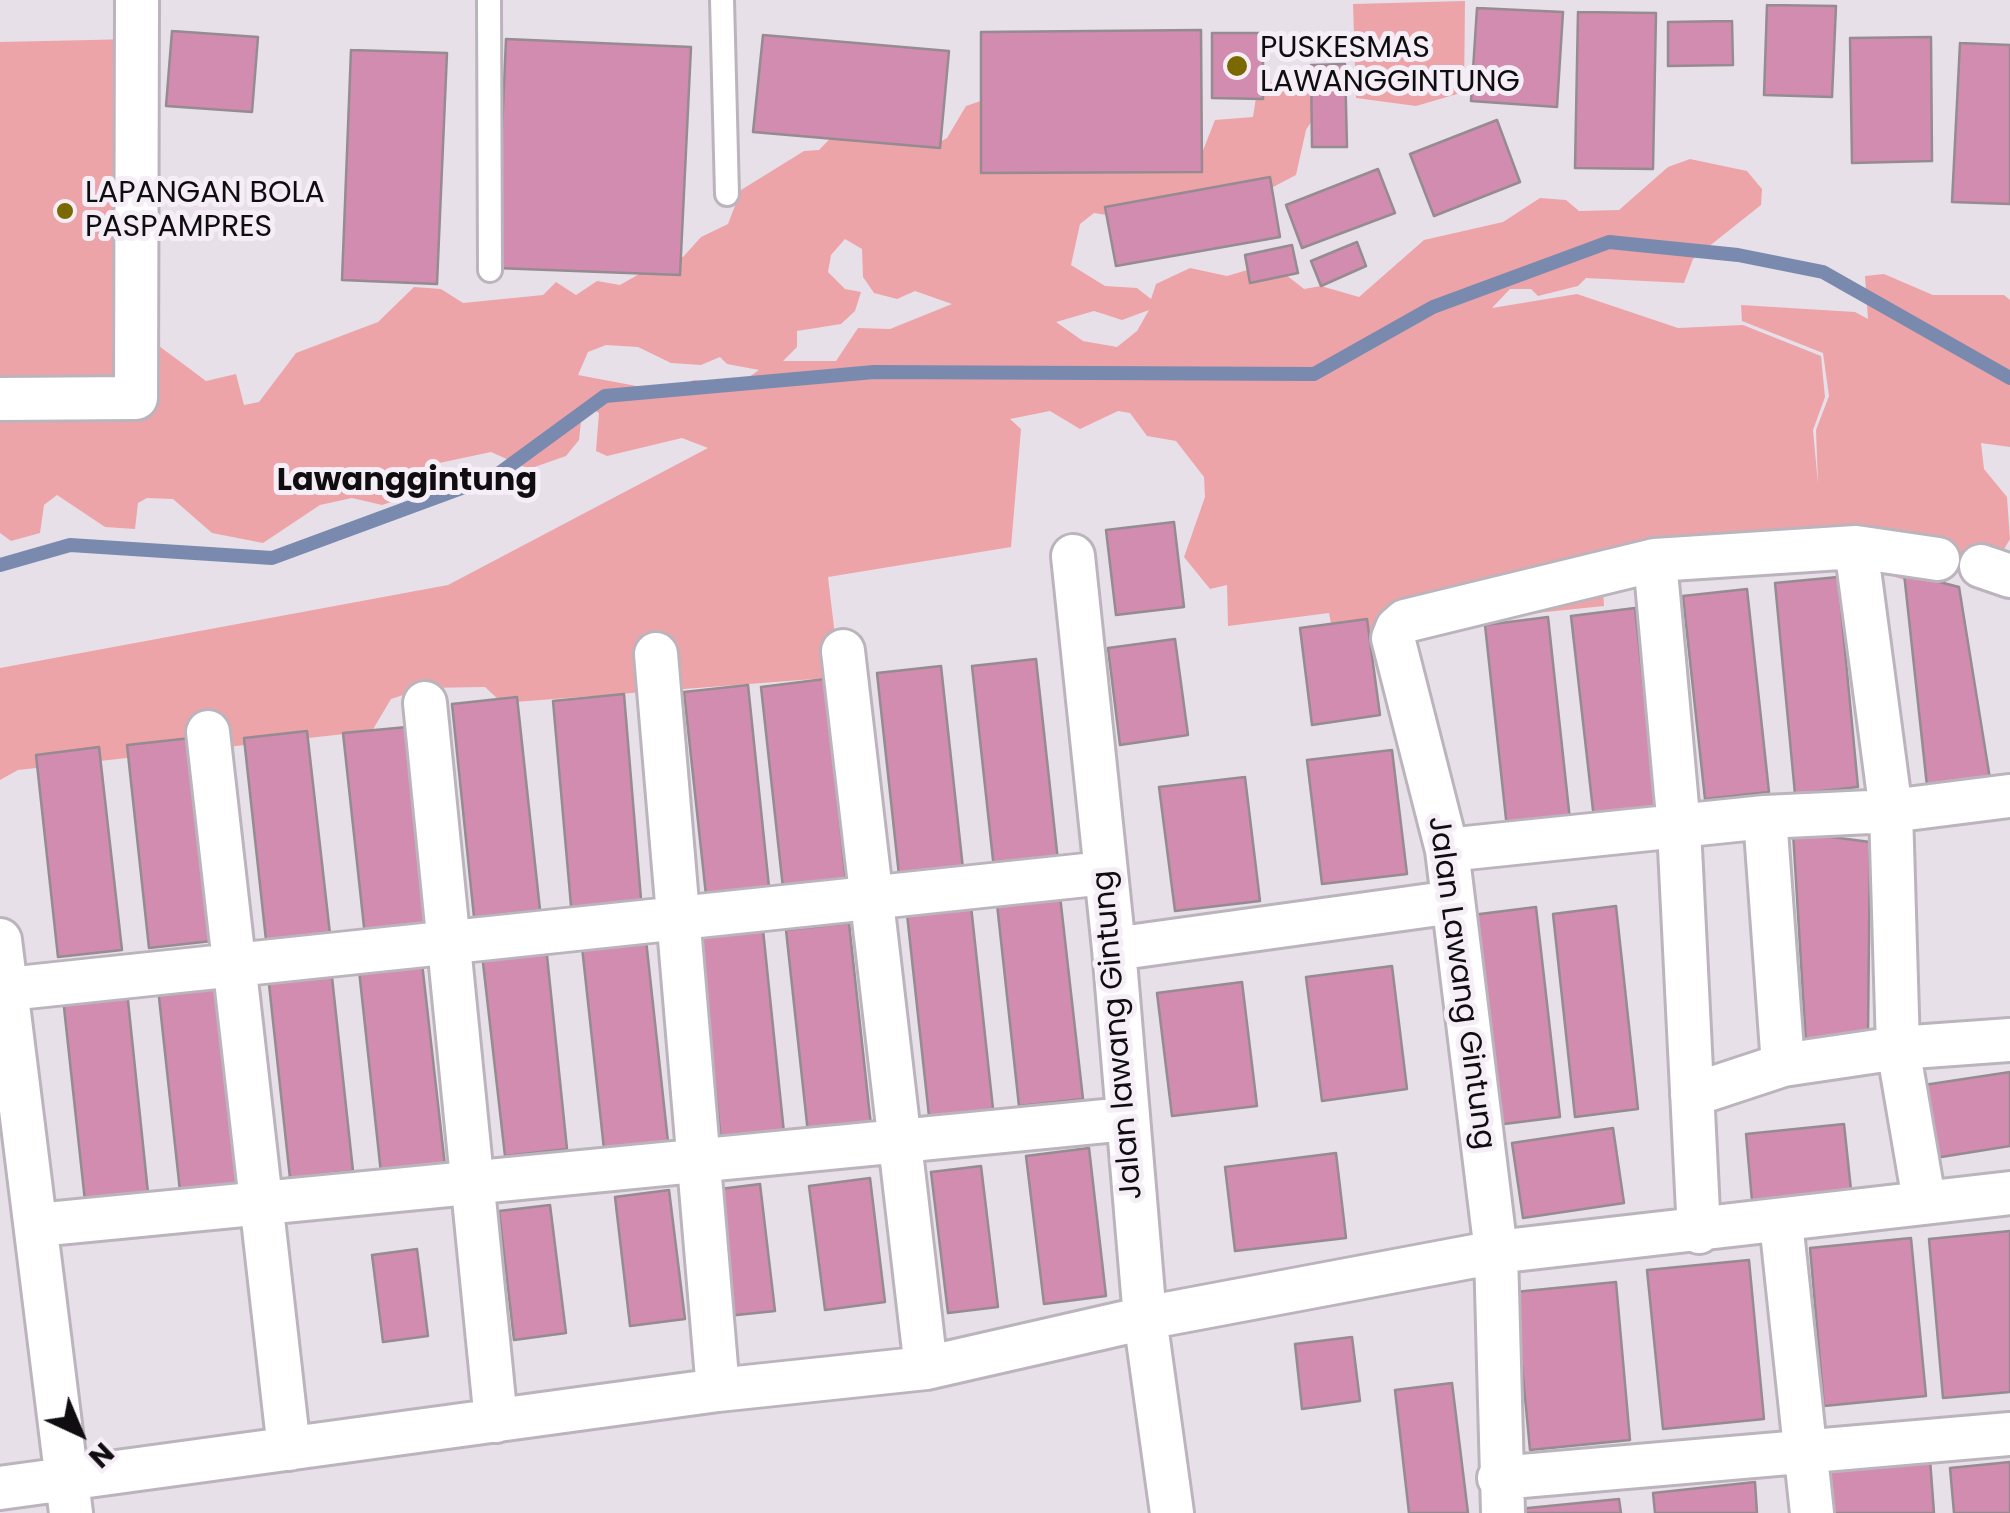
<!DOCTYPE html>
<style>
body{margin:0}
#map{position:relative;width:2010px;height:1513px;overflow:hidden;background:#e7e0e9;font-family:Poppins,sans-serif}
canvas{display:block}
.north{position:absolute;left:30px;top:1383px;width:100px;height:100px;-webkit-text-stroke:8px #f5eef6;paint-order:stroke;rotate:136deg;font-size:28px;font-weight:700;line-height:40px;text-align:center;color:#0f0d10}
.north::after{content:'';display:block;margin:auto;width:35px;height:45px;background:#0f0d10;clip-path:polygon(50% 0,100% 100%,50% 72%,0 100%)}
</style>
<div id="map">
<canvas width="2010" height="1513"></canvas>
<div class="north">N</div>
</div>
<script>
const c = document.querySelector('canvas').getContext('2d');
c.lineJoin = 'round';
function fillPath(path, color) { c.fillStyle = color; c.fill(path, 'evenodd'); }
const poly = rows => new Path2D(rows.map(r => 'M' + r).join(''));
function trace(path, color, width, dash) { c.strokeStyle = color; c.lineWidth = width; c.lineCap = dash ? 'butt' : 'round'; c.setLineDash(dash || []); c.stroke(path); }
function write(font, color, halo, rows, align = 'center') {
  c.font = font + ' Poppins,sans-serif'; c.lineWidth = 10; c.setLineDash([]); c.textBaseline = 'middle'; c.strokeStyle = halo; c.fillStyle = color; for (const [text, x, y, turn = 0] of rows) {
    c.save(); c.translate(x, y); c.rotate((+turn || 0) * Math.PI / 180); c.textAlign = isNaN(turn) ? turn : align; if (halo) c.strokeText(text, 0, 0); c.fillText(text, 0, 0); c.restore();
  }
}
fillPath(poly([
 [1465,1,1464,92,1416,106,1356,98,1353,4],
 [135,39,127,379,21,380,84,408,130,407,144,386,137,376,139,358,159,346,206,381,236,374,244,405,259,402,296,353,378,322,414,287,441,289,463,303,543,295,556,282,576,295,597,281,620,285,667,258,683,257,701,237,728,224,741,190,804,151,819,150,850,118,874,134,907,126,931,147,947,138,966,106,998,95,1020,116,1058,129,1073,159,1086,166,1122,145,1134,168,1158,161,1190,165,1198,163,1215,120,1253,117,1257,91,1287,72,1321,106,1306,130,1296,175,1256,196,1214,193,1187,213,1160,201,1125,218,1094,213,1080,224,1071,265,1105,286,1137,288,1151,299,1156,284,1190,268,1227,276,1271,263,1304,289,1321,286,1359,297,1424,240,1503,222,1540,198,1566,200,1579,211,1619,210,1668,167,1690,159,1747,171,1762,189,1761,205,1693,259,1684,283,1586,278,1578,286,1538,296,1531,289,1510,289,1492,308,1577,294,1678,328,1743,325,1821,356,1825,397,1813,430,1818,484,1816,430,1829,396,1823,353,1742,321,1741,305,1855,312,1868,319,1865,276,1884,274,1933,295,2004,295,2010,300,2010,447,1981,443,1984,469,2007,497,2010,539,1999,558,1973,571,1954,571,1939,591,1852,563,1829,567,1823,527,1826,567,1786,571,1783,543,1602,567,1604,606,1333,634,1329,613,1228,626,1227,585,1210,589,1184,557,1205,497,1204,477,1176,441,1147,436,1130,413,1118,411,1080,429,1050,411,1010,419,1021,429,1011,547,828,577,840,677,502,703,485,687,425,688,391,699,372,731,18,770,0,780,0,668,448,585,708,448,682,438,607,456,596,451,599,413,583,403,579,440,566,456,529,469,491,452,425,466,416,494,382,505,352,498,320,505,263,543,212,533,173,499,147,498,138,503,135,529,105,527,57,495,44,505,40,533,11,541,0,533,0,42],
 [845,239,862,249,863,277,874,293,897,299,915,291,952,304,890,329,858,328,836,361,783,361,797,347,797,331,841,324,855,311,861,292,845,289,828,272,831,255],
 [1149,310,1137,331,1117,347,1083,341,1056,322,1094,311,1122,320],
 [606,345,638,347,671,363,701,365,720,357,727,364,759,370,739,384,694,380,663,391,578,375,588,352]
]), '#eda4a9');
trace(poly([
 [0,565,70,545,272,558,497,475,605,396,874,372,1314,374,1433,307,1609,242,1738,255,1823,272,2010,378]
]), '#7a8aaf', 14);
const building = poly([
 [1767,5,1836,6,1832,97,1764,95,1767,5],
 [1477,8,1563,12,1557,107,1471,101,1477,8],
 [1578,12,1656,13,1653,169,1575,168,1578,12],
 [1732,21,1733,65,1668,66,1668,22,1732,21],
 [1201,30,1202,172,981,173,981,32,1201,30],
 [172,31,258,37,252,112,166,106,172,31],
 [1212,33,1263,33,1263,99,1212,98,1212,33],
 [763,35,949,51,940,148,753,132,763,35],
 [1931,37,1932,161,1852,163,1850,38,1931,37],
 [506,39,691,47,680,275,496,268,506,39],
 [1960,43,2010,45,2010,204,1952,202,1960,43],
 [351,50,447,53,437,284,342,280,351,50],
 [1345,64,1347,147,1312,147,1311,65,1345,64],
 [1497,120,1520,182,1434,216,1410,154,1497,120],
 [1378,169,1395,213,1302,248,1286,205,1378,169],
 [1270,177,1280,237,1116,266,1105,207,1270,177],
 [1357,242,1366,266,1321,286,1311,261,1357,242],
 [1292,245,1298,273,1250,283,1245,255,1292,245],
 [1174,522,1184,607,1116,615,1106,530,1174,522],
 [1904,573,1959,587,1990,779,1927,786,1904,573],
 [1838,577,1858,787,1795,794,1775,583,1838,577],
 [1747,589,1769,792,1705,799,1683,596,1747,589],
 [1635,608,1657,811,1594,819,1571,616,1635,608],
 [1548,617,1570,820,1507,828,1485,625,1548,617],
 [1367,619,1380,715,1312,725,1300,628,1367,619],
 [1175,639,1188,735,1120,745,1108,648,1175,639],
 [1036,659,1058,861,994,869,972,666,1036,659],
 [941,666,963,869,899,875,877,673,941,666],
 [825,679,846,882,783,888,761,687,825,679],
 [748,685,769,887,706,895,684,692,748,685],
 [624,694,642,911,572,917,553,701,624,694],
 [517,697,540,910,474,917,452,704,517,697],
 [407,727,428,929,365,936,343,733,407,727],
 [307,731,330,934,266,940,244,738,307,731],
 [191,738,212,941,149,948,127,745,191,738],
 [99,747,122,950,58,957,36,755,99,747],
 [1392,750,1407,874,1322,884,1307,760,1392,750],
 [1245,777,1260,901,1175,911,1159,787,1245,777],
 [1793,832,1870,842,1868,1032,1806,1044,1793,832],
 [1060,896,1083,1099,1019,1106,997,904,1060,896],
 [971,906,993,1109,929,1116,907,914,971,906],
 [1616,906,1638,1109,1575,1117,1553,914,1616,906],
 [1536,907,1560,1117,1496,1125,1472,915,1536,907],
 [849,923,871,1126,808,1133,786,930,849,923],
 [763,930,784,1133,721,1140,699,937,763,930],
 [646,940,668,1142,604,1149,582,947,646,940],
 [546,946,567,1149,505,1156,482,954,546,946],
 [422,963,445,1166,381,1173,359,970,422,963],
 [1392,966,1407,1089,1322,1101,1306,977,1392,966],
 [331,968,353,1171,290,1178,268,975,331,968],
 [221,980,243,1183,180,1191,158,988,221,980],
 [1242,982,1257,1106,1172,1116,1157,993,1242,982],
 [127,991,148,1193,85,1201,63,998,127,991],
 [2010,1072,2010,1146,1935,1158,1924,1085,2010,1072],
 [1844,1124,1851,1190,1752,1201,1746,1134,1844,1124],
 [1613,1128,1624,1203,1523,1218,1512,1143,1613,1128],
 [1089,1148,1106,1296,1044,1304,1026,1156,1089,1148],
 [1336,1153,1346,1238,1235,1251,1225,1167,1336,1153],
 [981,1166,998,1307,948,1313,931,1172,981,1166],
 [870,1178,885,1302,825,1310,809,1186,870,1178],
 [760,1184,775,1311,727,1316,712,1190,760,1184],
 [669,1190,685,1319,630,1326,615,1197,669,1190],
 [550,1205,566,1333,514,1340,499,1211,550,1205],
 [2010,1231,2010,1392,1943,1398,1929,1239,2010,1231],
 [1911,1238,1926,1396,1824,1406,1810,1248,1911,1238],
 [417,1249,428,1336,383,1342,372,1255,417,1249],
 [1749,1260,1764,1419,1663,1429,1647,1270,1749,1260],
 [1616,1282,1630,1440,1530,1450,1515,1292,1616,1282],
 [1352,1337,1360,1401,1302,1409,1295,1344,1352,1337],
 [1452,1383,1468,1513,1409,1513,1395,1390,1452,1383],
 [1930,1459,1934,1513,1832,1513,1828,1469,1930,1459],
 [2010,1462,2010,1513,1954,1513,1950,1468,2010,1462],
 [1755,1482,1757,1513,1655,1513,1653,1493,1755,1482],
 [1619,1499,1621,1513,1519,1513,1518,1509,1619,1499]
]);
fillPath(building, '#d28cb0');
trace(building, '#958b90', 2.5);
const service = poly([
 [489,0,490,270],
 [722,0,727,194]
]);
const minor = poly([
 [0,399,136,398,137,0],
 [1856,547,1891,811,1898,1048,1924,1200],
 [1073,556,1114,949,1145,1318,1172,1513],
 [1655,560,1679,828,1699,1232],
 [1981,566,2010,576],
 [843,651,926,1368],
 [656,654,718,1390],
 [425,703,496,1421],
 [208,732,289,1449],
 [1765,817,1783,1065],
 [1447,850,1765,817,1891,811,2009,796],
 [0,940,71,1513],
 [1114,949,1453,902],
 [8,989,1105,873],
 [1692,1095,1783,1065,1898,1048,2010,1040],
 [1781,1222,1812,1513],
 [37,1225,1126,1119],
 [1499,1478,2010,1434],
 [0,1488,718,1390,926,1368,1145,1318,1496,1252,2010,1193],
 [1503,1513,1496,1252,1447,850,1393,638,1397,628,1405,621,1655,560,1856,547,1938,559]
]);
trace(service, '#bbb4bc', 28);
trace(minor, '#bbb4bc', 48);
trace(service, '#fff', 22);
trace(minor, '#fff', 42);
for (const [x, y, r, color] of [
 [1237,66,12,"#7a6800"],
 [65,211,10,"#7a6800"]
]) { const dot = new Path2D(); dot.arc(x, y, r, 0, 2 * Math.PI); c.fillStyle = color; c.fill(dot); trace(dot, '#f5eef6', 4); }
write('30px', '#0f0d10', '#f5eef6', [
 ["PUSKESMAS",1260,49],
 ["LAWANGGINTUNG",1260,83],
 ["LAPANGAN BOLA",85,194],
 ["PASPAMPRES",85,228]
], 'left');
write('30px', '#0f0d10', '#f5eef6', [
 ["Jalan Lawang Gintung",1460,983,82],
 ["Jalan lawang Gintung",1119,1035,-95]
]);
write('bold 32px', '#0f0d10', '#f5eef6', [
 ["Lawanggintung",407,482]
]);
</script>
